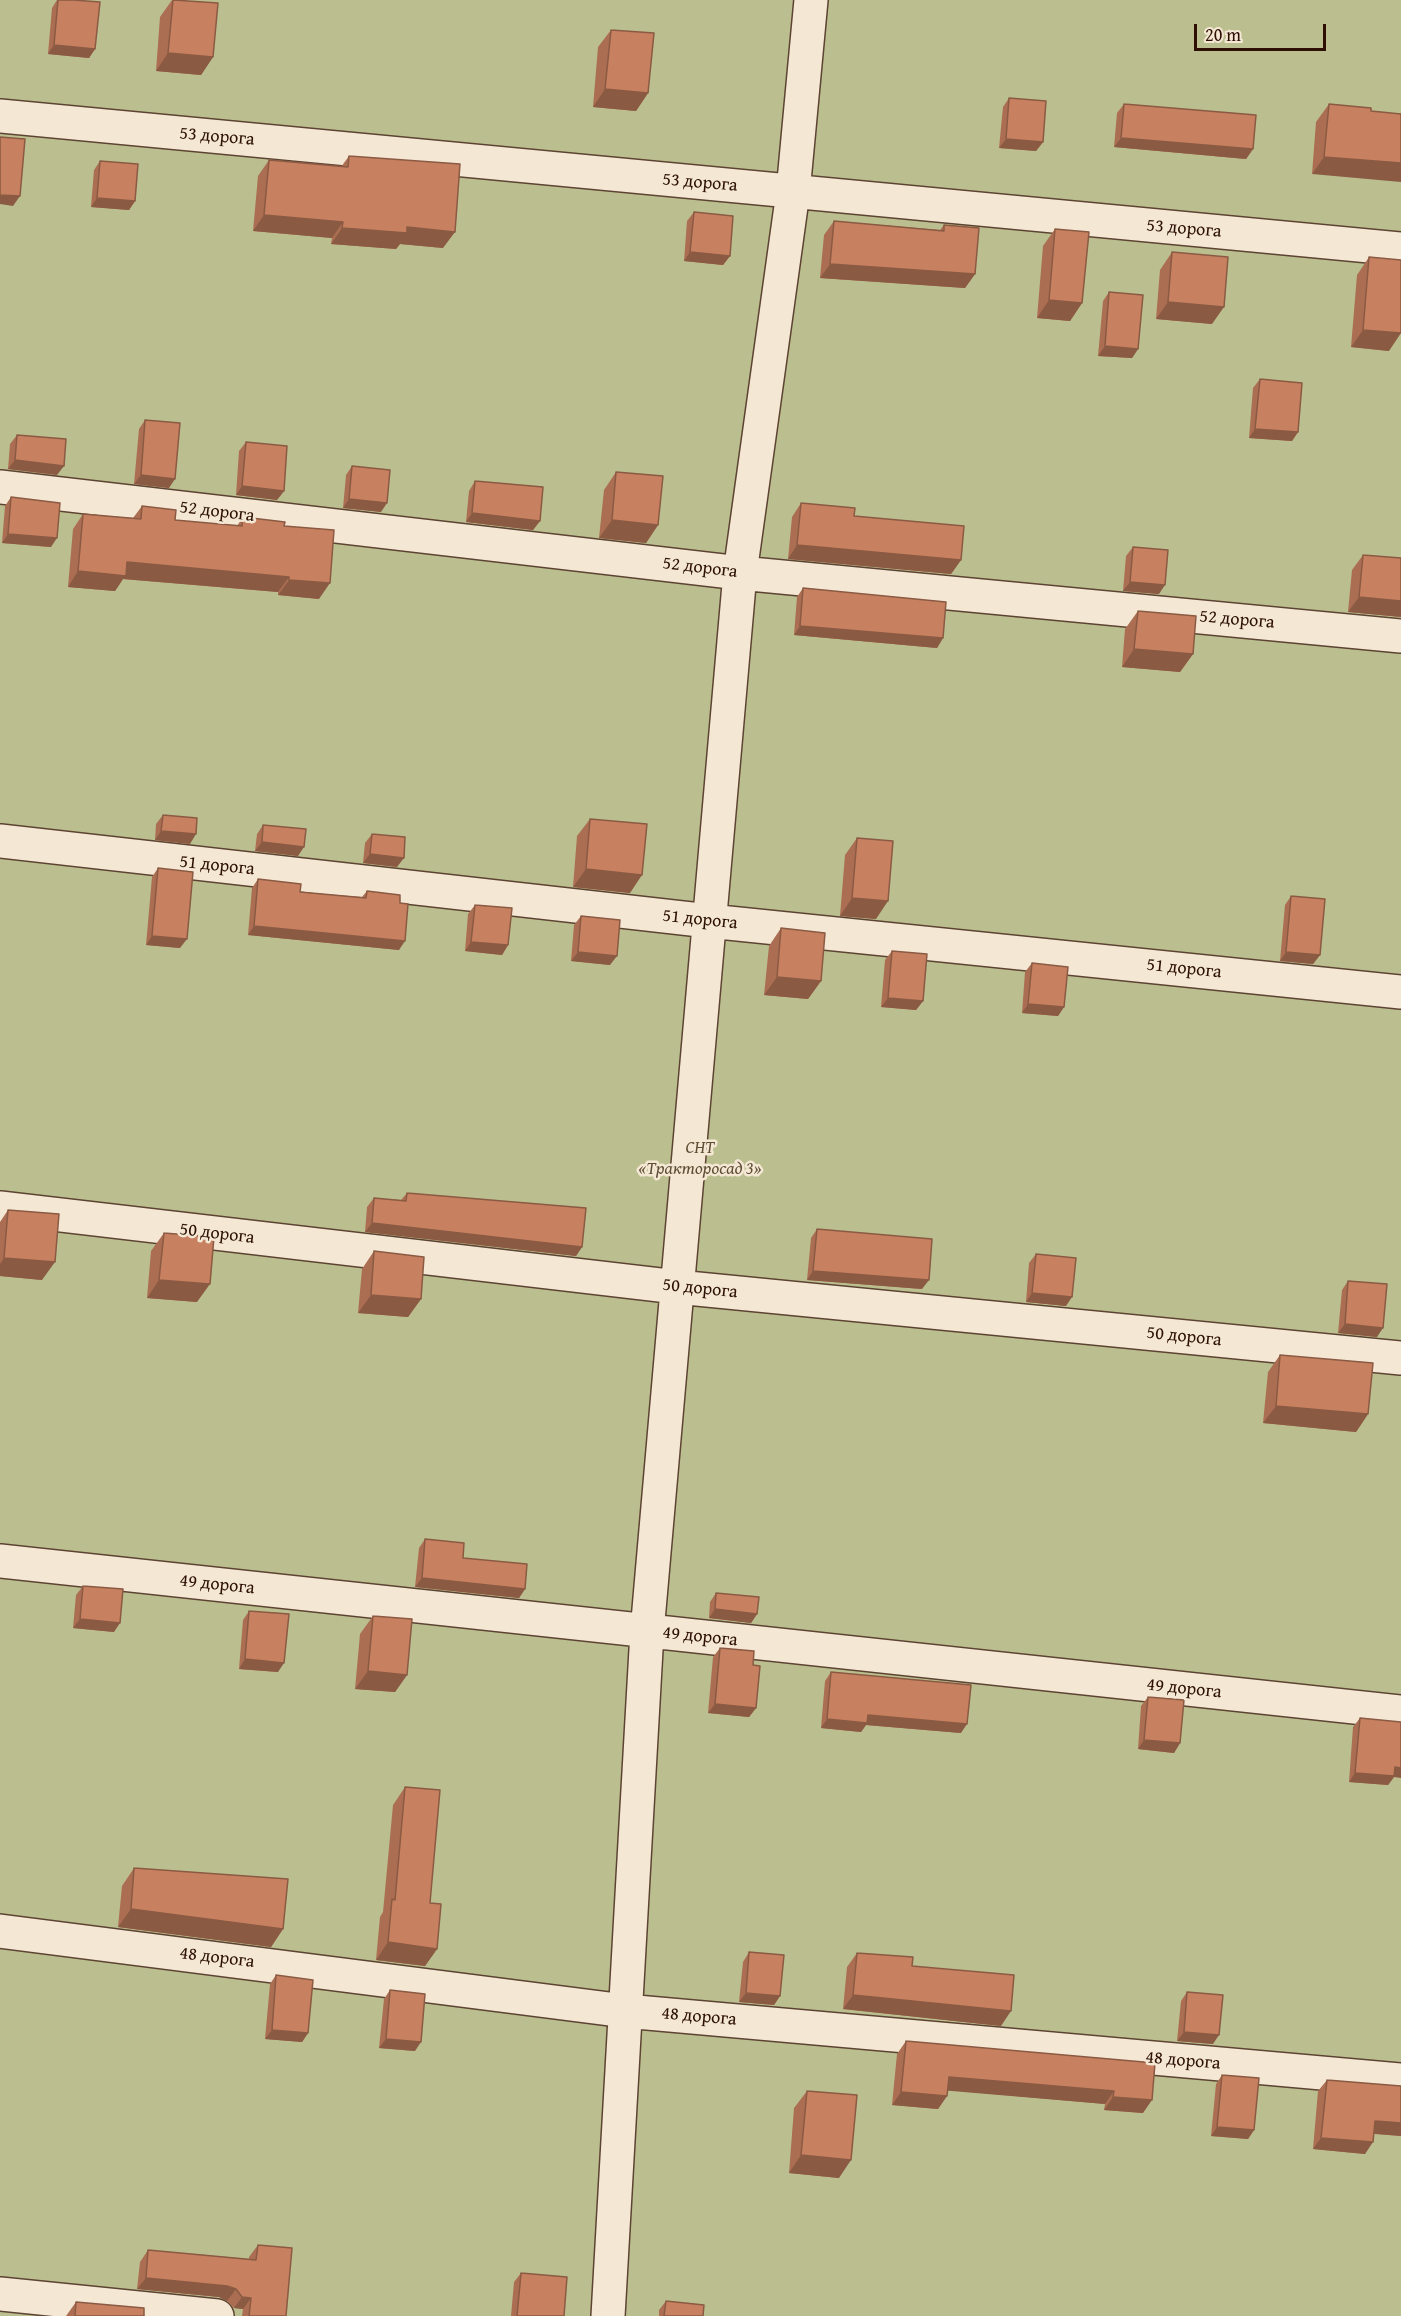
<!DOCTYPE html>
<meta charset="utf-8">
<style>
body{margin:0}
#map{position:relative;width:1401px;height:2316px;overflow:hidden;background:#eedcbe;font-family:"Gentium Book Plus",serif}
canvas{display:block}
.scale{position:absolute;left:1194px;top:24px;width:132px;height:27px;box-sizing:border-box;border:3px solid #2d1003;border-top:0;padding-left:8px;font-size:18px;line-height:21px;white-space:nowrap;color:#2d1003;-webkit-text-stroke:4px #f4e8d5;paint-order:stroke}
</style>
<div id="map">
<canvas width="1401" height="2316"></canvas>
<div class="scale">20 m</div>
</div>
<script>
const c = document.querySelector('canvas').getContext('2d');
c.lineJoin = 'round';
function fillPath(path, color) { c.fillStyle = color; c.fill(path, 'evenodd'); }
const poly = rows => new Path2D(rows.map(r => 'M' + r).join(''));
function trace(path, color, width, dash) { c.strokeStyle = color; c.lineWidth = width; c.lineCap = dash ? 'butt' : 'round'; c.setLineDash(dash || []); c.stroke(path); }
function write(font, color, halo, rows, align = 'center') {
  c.font = font + ' "Gentium Book Plus",serif'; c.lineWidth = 5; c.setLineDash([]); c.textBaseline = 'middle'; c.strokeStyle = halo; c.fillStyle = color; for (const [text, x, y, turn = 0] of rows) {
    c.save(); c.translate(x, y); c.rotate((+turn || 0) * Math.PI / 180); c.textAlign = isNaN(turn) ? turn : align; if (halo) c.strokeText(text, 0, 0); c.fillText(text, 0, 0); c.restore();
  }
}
fillPath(poly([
 [0,0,1401,0,1401,2316,0,2316]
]), '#bbbf8f');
const street = poly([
 [0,116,1401,249],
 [0,487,740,573,1401,636],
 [0,841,709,921,1401,992],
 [0,1208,677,1287,1401,1358],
 [0,1561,1401,1712],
 [0,1931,625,2011,1401,2080],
 [0,2294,217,2316],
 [608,2316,647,1632,740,573,793,192,811,0]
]);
trace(street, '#5d4332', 36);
trace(street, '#f4e8d5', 33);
fillPath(poly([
 [57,0,73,0,95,49,89,58,48,54,52,8],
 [172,0,213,57,201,75,156,71,160,17],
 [611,30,648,93,636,111,593,107,598,47],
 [1009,98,1043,142,1036,151,999,148,1003,107],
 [1124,104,1253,149,1246,159,1114,147,1117,113],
 [1329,104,1371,108,1312,174,1316,122],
 [349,156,443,248,400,244,396,249,331,244,332,238,253,231,258,176,269,160,341,167],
 [100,161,135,201,129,210,91,207,94,170],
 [694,212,730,256,723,265,684,261,687,221],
 [834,221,940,230,944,225,975,274,965,288,820,278,824,235],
 [1055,229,1082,303,1070,321,1037,318,1043,246],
 [1172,252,1212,324,1156,319,1160,270],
 [1369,257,1389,351,1351,347,1357,275],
 [1109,292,1138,349,1132,358,1098,356,1103,301],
 [1260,379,1298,432,1292,441,1249,438,1253,388],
 [145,420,169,488,134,484,139,429],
 [17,435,57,475,8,469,10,444],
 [246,442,284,491,277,500,236,495,239,451],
 [352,466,381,512,343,508,346,475],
 [616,472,658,525,646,543,599,538,604,490],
 [475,481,540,521,533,530,466,522,469,491],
 [11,497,51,547,2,543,5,506],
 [801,503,854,516,961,560,951,574,788,559,792,517],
 [142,506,175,520,237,526,243,517,284,526,319,599,278,595,278,592,123,579,115,591,68,587,73,529,83,514,133,518],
 [1133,547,1159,594,1123,591,1126,556],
 [1363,555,1401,558,1401,617,1348,612,1352,570],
 [803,588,943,638,937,648,794,635,797,597],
 [1138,611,1193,654,1180,672,1122,667,1125,629],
 [163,815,190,844,155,840,156,824],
 [590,819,630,893,573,887,577,836],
 [263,825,298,856,255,851,257,834],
 [372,834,397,867,363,863,365,843],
 [857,838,876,919,840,916,845,855],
 [158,868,180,948,146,945,152,877],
 [258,879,300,892,362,897,367,891,400,903,399,950,248,935,252,888],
 [1291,896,1320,955,1313,964,1280,961,1285,905],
 [475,905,508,945,502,955,465,951,468,914],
 [581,916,610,965,571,961,574,925],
 [781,928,821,981,808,999,764,995,769,946],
 [892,951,923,1001,916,1010,881,1007,885,960],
 [1032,963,1064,1007,1058,1016,1022,1013,1025,972],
 [407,1193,582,1247,576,1256,365,1232,367,1207,374,1198,401,1200],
 [8,1210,42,1280,0,1276,0,1222],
 [817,1229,922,1289,807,1280,811,1238],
 [164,1233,197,1302,147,1298,151,1251],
 [374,1251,421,1299,408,1317,358,1313,362,1269],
 [1036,1254,1066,1306,1026,1302,1029,1263],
 [1348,1281,1377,1337,1338,1333,1342,1290],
 [1280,1355,1368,1414,1356,1432,1263,1423,1268,1372],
 [425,1539,525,1589,519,1598,415,1587,419,1548],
 [83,1586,114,1632,73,1628,76,1595],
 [716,1593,757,1614,751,1623,709,1618,710,1602],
 [249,1611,278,1672,239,1669,243,1620],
 [373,1616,407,1675,395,1692,355,1689,360,1634],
 [720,1648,753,1665,756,1708,749,1717,708,1713,713,1657],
 [831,1672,961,1733,866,1725,861,1732,821,1728,825,1681],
 [1148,1697,1180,1743,1174,1753,1138,1749,1141,1706],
 [1360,1718,1394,1777,1388,1785,1349,1782,1353,1727],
 [405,1787,430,1903,437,1949,425,1966,376,1960,380,1917,383,1912,393,1805],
 [134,1868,283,1929,271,1947,118,1927,122,1886],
 [749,1952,780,1996,774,2005,739,2002,743,1962],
 [857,1953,912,1966,1001,2026,843,2009,847,1967],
 [276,1975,308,2033,302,2042,265,2039,270,1984],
 [390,1990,415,2051,379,2048,384,1999],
 [1187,1992,1213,2044,1177,2041,1181,2001],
 [906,2041,1155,2063,1143,2113,1104,2110,1105,2104,948,2090,947,2096,938,2109,892,2105,897,2054],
 [1222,2075,1254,2130,1248,2139,1211,2136,1216,2084],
 [1327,2080,1401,2086,1401,2136,1374,2134,1365,2154,1313,2149,1318,2091],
 [807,2091,839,2178,789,2173,794,2108],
 [258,2245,286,2316,242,2316,243,2309,234,2308,227,2301,219,2297,137,2289,140,2262,148,2250,249,2259,249,2257],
 [521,2273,564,2316,511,2316,514,2282],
 [666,2301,703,2316,659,2316,659,2310],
 [76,2302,144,2316,66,2316]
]), '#ab6e53');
fillPath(poly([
 [54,45,95,49,89,58,48,54],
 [168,53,213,57,201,75,156,71],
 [605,89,648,93,636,111,593,107],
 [1121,138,1253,149,1246,159,1114,147],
 [1006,139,1043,142,1036,151,999,148],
 [1324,157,1401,163,1401,182,1312,174],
 [0,195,20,196,13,206,0,204],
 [97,198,135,201,129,210,91,207],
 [264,215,343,222,332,238,253,231],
 [407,227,455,232,443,248,400,244,396,249,331,244,342,228],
 [690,252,730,256,723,265,684,261],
 [830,264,975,274,965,288,820,278],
 [1049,300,1082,303,1070,321,1037,318],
 [1168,302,1224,307,1212,324,1156,319],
 [1363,330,1401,333,1389,351,1351,347],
 [1105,346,1138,349,1132,358,1098,356],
 [1255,429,1298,432,1292,441,1249,438],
 [15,460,64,466,57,475,8,469],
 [141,475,175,479,169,488,134,484],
 [242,486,284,491,277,500,236,495],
 [349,499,387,503,381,512,343,508],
 [472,513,540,521,533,530,466,522],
 [612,520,658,525,646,543,599,538],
 [8,534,57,538,51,547,2,543],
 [797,545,961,560,951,574,788,559],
 [127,562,289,577,278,592,123,579,115,591,68,587,78,571],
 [289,580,330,583,319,599,278,595],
 [1130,582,1165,585,1159,594,1123,591],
 [1359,597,1401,601,1401,617,1348,612],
 [800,626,943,638,937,648,794,635],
 [1134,649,1193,654,1180,672,1122,667],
 [161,831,196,834,190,844,155,840],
 [262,842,304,847,298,856,255,851],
 [370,854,404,858,397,867,363,863],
 [586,869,642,875,630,893,573,887],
 [852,898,888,901,876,919,840,916],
 [254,926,405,941,399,950,248,935],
 [152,936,187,939,180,948,146,945],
 [471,942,508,945,502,955,465,951],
 [578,952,617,956,610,965,571,961],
 [1286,952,1320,955,1313,964,1280,961],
 [777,977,821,981,808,999,764,995],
 [888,998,923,1001,916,1010,881,1007],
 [1028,1004,1064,1007,1058,1016,1022,1013],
 [372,1223,582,1247,576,1256,365,1232],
 [4,1258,55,1262,42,1280,0,1276,0,1264],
 [813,1271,929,1280,922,1289,807,1280],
 [159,1280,210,1284,197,1302,147,1298],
 [1032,1293,1072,1297,1066,1306,1026,1302],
 [371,1295,421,1299,408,1317,358,1313],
 [1345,1324,1383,1328,1377,1337,1338,1333],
 [1276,1406,1368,1414,1356,1432,1263,1423],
 [422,1578,525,1589,519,1598,415,1587],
 [715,1609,757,1614,751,1623,709,1618],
 [80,1619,120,1623,114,1632,73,1628],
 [245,1659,284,1663,278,1672,239,1669],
 [368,1671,407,1675,395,1692,355,1689],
 [715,1704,756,1708,749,1717,708,1713],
 [868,1715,967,1724,961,1733,866,1725,861,1732,821,1728,827,1719],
 [1144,1740,1180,1743,1174,1753,1138,1749],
 [1395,1767,1401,1768,1401,1778,1394,1777,1388,1785,1349,1782,1355,1773],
 [131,1909,283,1929,271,1947,118,1927],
 [388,1942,437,1949,425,1966,376,1960],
 [746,1993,780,1996,774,2005,739,2002],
 [853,1995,1011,2011,1001,2026,843,2009],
 [272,2030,308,2033,302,2042,265,2039],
 [1184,2032,1219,2035,1213,2044,1177,2041],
 [386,2039,421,2042,415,2051,379,2048],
 [949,2077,1114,2091,1105,2104,940,2090],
 [901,2092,947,2096,938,2109,892,2105],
 [1113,2097,1152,2100,1143,2113,1104,2110],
 [1375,2121,1401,2123,1401,2136,1367,2133],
 [1217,2127,1254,2130,1248,2139,1211,2136],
 [1321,2138,1373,2142,1365,2154,1313,2149],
 [801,2155,851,2160,839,2178,789,2173],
 [146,2278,227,2286,236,2289,227,2301,219,2297,137,2289],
 [242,2297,251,2298,243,2309,234,2308]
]), '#8b5a43');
const building = poly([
 [58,0,73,0,100,2,95,49,54,45,58,0],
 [173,0,218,3,213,57,168,53,173,0],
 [611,30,654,33,648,93,605,89,611,30],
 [1009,98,1046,101,1043,142,1006,139,1009,98],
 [1124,104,1256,115,1253,149,1121,138,1124,104],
 [1329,104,1371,108,1371,111,1401,114,1401,163,1324,157,1329,104],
 [0,137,25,139,20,196,0,195,0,137],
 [349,156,460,164,455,232,407,227,407,233,342,228,343,222,264,215,269,160,348,167,349,156],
 [100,161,138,164,135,201,97,198,100,161],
 [694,212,733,216,730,256,690,252,694,212],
 [834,221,944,231,944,225,979,228,975,274,830,264,834,221],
 [1055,229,1089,232,1082,303,1049,300,1055,229],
 [1172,252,1228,257,1224,307,1168,302,1172,252],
 [1369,257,1401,260,1401,333,1363,330,1369,257],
 [1109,292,1143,295,1138,349,1105,346,1109,292],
 [1260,379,1302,383,1298,432,1255,429,1260,379],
 [145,420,180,423,175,479,141,475,145,420],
 [17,435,66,439,64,466,15,460,17,435],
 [246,442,287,446,284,491,242,486,246,442],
 [352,466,390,470,387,503,349,499,352,466],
 [616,472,663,476,658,525,612,520,616,472],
 [475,481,543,487,540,521,472,513,475,481],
 [11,497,60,503,57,538,8,534,11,497],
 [801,503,855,508,854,516,964,526,961,560,797,545,801,503],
 [142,506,176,510,175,520,242,526,243,517,285,522,284,526,334,530,330,583,289,580,289,577,127,562,126,576,78,571,83,514,141,519,142,506],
 [1133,547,1168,550,1165,585,1130,582,1133,547],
 [1363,555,1401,558,1401,601,1359,597,1363,555],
 [803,588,946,602,943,638,800,626,803,588],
 [1138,611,1196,616,1193,654,1134,649,1138,611],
 [163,815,197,818,196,834,161,831,163,815],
 [590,819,647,824,642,875,586,869,590,819],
 [263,825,306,829,304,847,262,842,263,825],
 [372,834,405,837,404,858,370,854,372,834],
 [857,838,893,841,888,901,852,898,857,838],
 [158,868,193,872,187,939,152,936,158,868],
 [258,879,301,884,300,892,366,898,367,891,400,895,400,903,408,904,405,941,254,926,258,879],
 [1291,896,1325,899,1320,955,1286,952,1291,896],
 [475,905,512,908,508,945,471,942,475,905],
 [581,916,620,920,617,956,578,952,581,916],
 [781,928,825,933,821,981,777,977,781,928],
 [892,951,927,954,923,1001,888,998,892,951],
 [1032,963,1068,967,1064,1007,1028,1004,1032,963],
 [407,1193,586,1208,582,1247,372,1223,374,1198,406,1201,407,1193],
 [8,1210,59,1214,55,1262,4,1258,8,1210],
 [817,1229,932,1239,929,1280,813,1271,817,1229],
 [164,1233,214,1237,210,1284,159,1280,164,1233],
 [374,1251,424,1257,421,1299,371,1295,374,1251],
 [1036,1254,1076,1258,1072,1297,1032,1293,1036,1254],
 [1348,1281,1387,1284,1383,1328,1345,1324,1348,1281],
 [1280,1355,1373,1363,1368,1414,1276,1406,1280,1355],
 [425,1539,464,1543,463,1558,527,1564,525,1589,422,1578,425,1539],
 [83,1586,123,1589,120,1623,80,1619,83,1586],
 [716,1593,759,1597,757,1614,715,1609,716,1593],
 [249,1611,289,1614,284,1663,245,1659,249,1611],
 [373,1616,412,1619,407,1675,368,1671,373,1616],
 [720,1648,754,1651,753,1665,760,1666,756,1708,715,1704,720,1648],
 [831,1672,971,1685,967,1724,868,1715,867,1723,827,1719,831,1672],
 [1148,1697,1184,1700,1180,1743,1144,1740,1148,1697],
 [1360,1718,1401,1722,1401,1768,1395,1767,1394,1776,1355,1773,1360,1718],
 [405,1787,440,1790,430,1903,441,1904,437,1949,388,1942,392,1899,395,1900,405,1787],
 [134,1868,288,1879,283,1929,131,1909,134,1868],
 [749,1952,784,1955,780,1996,746,1993,749,1952],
 [857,1953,913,1957,912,1966,1014,1975,1011,2011,853,1995,857,1953],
 [276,1975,313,1980,308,2033,272,2030,276,1975],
 [390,1990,425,1994,421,2042,386,2039,390,1990],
 [1187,1992,1223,1995,1219,2035,1184,2032,1187,1992],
 [906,2041,1155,2063,1152,2100,1113,2097,1114,2091,949,2077,947,2096,901,2092,906,2041],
 [1222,2075,1259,2078,1254,2130,1217,2127,1222,2075],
 [1327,2080,1401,2086,1401,2123,1375,2121,1373,2142,1321,2138,1327,2080],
 [807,2091,857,2095,851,2160,801,2155,807,2091],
 [258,2245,292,2248,286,2316,249,2316,251,2298,242,2297,236,2289,227,2286,146,2278,148,2250,256,2260,258,2245],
 [521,2273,567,2277,564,2316,517,2316,521,2273],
 [666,2301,704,2305,703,2316,664,2316,666,2301],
 [76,2302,144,2308,144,2316,75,2316,76,2302]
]);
fillPath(building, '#c78060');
trace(building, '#8b5a43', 1.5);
write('18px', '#2d1003', '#f4e8d5', [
 ["53 дорога",217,137,5],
 ["53 дорога",700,183,5],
 ["53 дорога",1184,229,5],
 ["52 дорога",217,512,7],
 ["52 дорога",700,568,7],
 ["52 дорога",1237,620,5],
 ["51 дорога",217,866,6],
 ["51 дорога",700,920,6],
 ["51 дорога",1184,969,6],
 ["50 дорога",217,1234,7],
 ["50 дорога",700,1289,6],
 ["50 дорога",1184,1337,6],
 ["49 дорога",217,1585,6],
 ["49 дорога",700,1637,6],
 ["49 дорога",1184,1689,6],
 ["48 дорога",217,1958,7],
 ["48 дорога",699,2017,5],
 ["48 дорога",1183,2061,5]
]);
write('italic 18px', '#5f4d34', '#f4e8d5', [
 ["СНТ",700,1148],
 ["«Тракторосад 3»",700,1169]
]);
</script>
